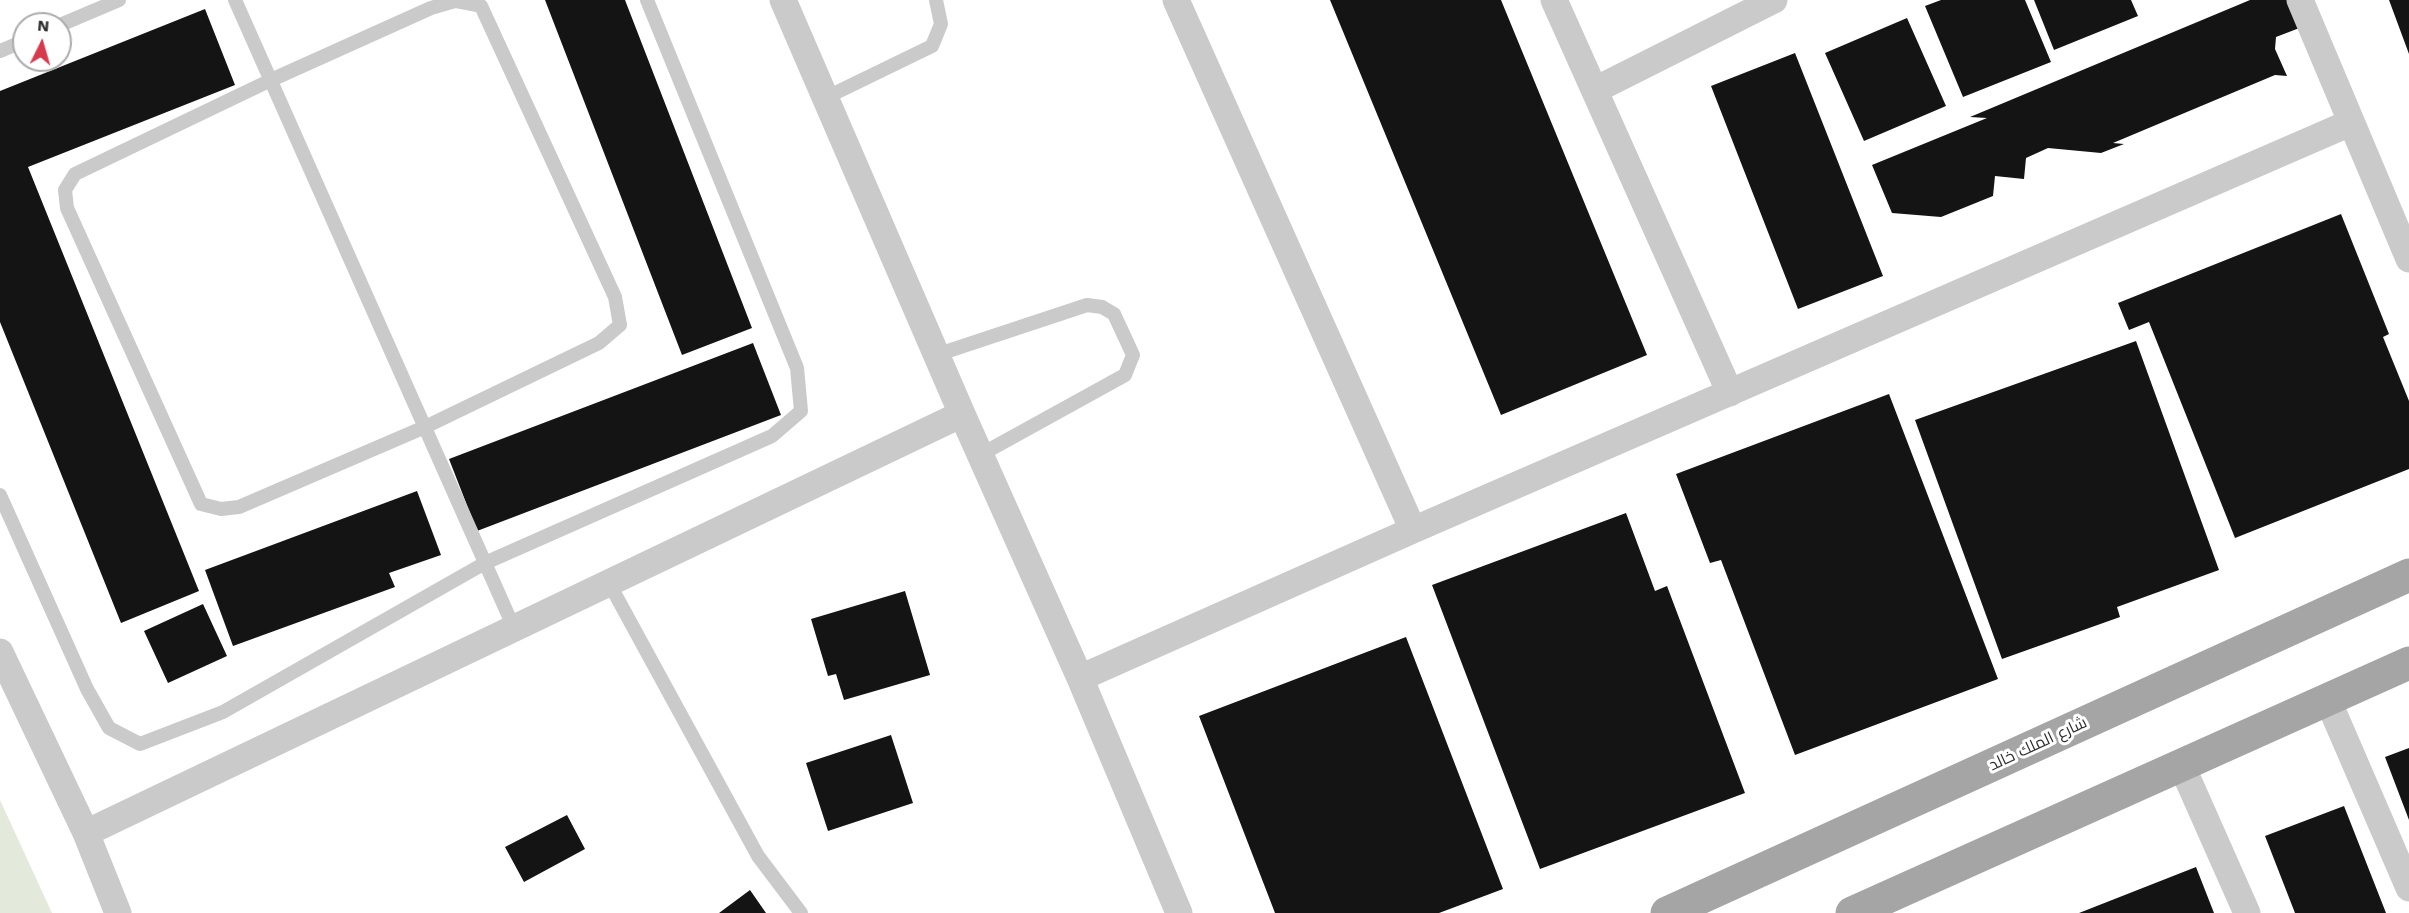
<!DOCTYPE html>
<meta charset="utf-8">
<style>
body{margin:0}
#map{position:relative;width:2409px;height:913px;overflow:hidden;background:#fff;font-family:"Work Sans",sans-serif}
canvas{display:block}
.north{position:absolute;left:12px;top:12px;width:60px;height:60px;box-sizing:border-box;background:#fff;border:2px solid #ababab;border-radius:50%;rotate:5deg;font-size:16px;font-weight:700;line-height:24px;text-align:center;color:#2d2d2d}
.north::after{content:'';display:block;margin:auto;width:21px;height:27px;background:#d83a4d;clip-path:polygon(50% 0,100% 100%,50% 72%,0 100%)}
</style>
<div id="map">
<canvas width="2409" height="913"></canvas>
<div class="north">N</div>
</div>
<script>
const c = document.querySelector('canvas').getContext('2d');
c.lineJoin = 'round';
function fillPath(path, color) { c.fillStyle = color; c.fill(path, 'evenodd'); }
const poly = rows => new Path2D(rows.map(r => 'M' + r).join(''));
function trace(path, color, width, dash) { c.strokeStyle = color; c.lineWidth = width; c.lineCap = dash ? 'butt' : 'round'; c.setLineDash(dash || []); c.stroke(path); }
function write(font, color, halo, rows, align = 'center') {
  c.font = font + ' "Work Sans",Cairo,sans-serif'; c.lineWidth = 6; c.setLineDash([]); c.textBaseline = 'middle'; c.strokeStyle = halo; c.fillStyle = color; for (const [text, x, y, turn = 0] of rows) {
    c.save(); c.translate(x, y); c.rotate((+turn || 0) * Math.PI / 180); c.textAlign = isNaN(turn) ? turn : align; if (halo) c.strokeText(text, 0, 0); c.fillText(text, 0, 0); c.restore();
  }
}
fillPath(poly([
 [0,800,52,913,0,913]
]), '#e3e9db');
fillPath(poly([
 [545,0,625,0,752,328,682,355],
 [1330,0,1501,0,1647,355,1501,415],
 [1941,0,2025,0,2051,62,1963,97,1925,6],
 [2034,0,2131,0,2138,16,2054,50],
 [2250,0,2291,0,2302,27,2276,37,2275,49,2287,76,2275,75,2113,143,2124,144,2101,153,2048,148,2026,158,2024,179,1995,176,1993,196,1941,217,1892,213,1872,165,1987,118,1970,117],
 [2389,0,2409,0,2409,54],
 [205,9,235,85,28,167,199,591,121,623,0,322,0,91],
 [1907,18,1946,106,1864,141,1825,53],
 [1795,53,1883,276,1798,309,1711,86],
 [2341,214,2389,334,2383,337,2409,401,2409,469,2235,538,2149,322,2129,330,2118,303],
 [2136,341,2219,570,2117,607,2120,617,2002,659,1915,420],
 [753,343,781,415,477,531,449,459],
 [1889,394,1998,679,1795,755,1721,560,1710,563,1676,474],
 [417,491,441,555,389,573,395,587,233,646,205,570],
 [1626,513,1655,591,1667,586,1745,793,1540,869,1432,585],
 [905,591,930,675,844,700,836,674,828,676,811,619],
 [203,604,227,656,168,683,144,631],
 [1406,637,1503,889,1439,913,1275,913,1199,716],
 [891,735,913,803,828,831,806,763],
 [2409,748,2409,820,2385,757],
 [2344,806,2386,913,2295,913,2265,836],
 [567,815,585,849,524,882,505,847],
 [2196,867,2214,913,2079,913],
 [750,890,766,913,719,913]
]), '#141414');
trace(poly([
 [235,0,514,628],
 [455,1,481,6,615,297,620,325,599,343,425,427,239,507,221,509,201,504,67,208,65,190,75,174,271,80,431,8,455,1],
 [60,25,119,0],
 [0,51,24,41],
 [825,98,932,46,941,24,936,0],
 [936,355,1087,305,1102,307,1114,314,1133,355,1125,375,980,455],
 [0,495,87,689,109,728,140,744,223,712,485,563,772,436,801,411,797,368,647,0],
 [609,583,758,856,801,913]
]), '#cacaca', 14);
trace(poly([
 [783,0,962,414,1080,678,1179,913],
 [1176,0,1413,530],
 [1554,0,1730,393],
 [2300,0,2409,259],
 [1595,90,1774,0],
 [0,652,86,833,118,913],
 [1080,678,1413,530,2350,123],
 [2327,698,2409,888],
 [2181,764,2247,913],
 [86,833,962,414]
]), '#cacaca', 27);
trace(poly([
 [1667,913,2409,575],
 [1852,913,2409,663]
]), '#a5a5a5', 33);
write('16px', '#2d2d2d', '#fff', [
 ["شارع الملك خالد",2038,744,-25]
]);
</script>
